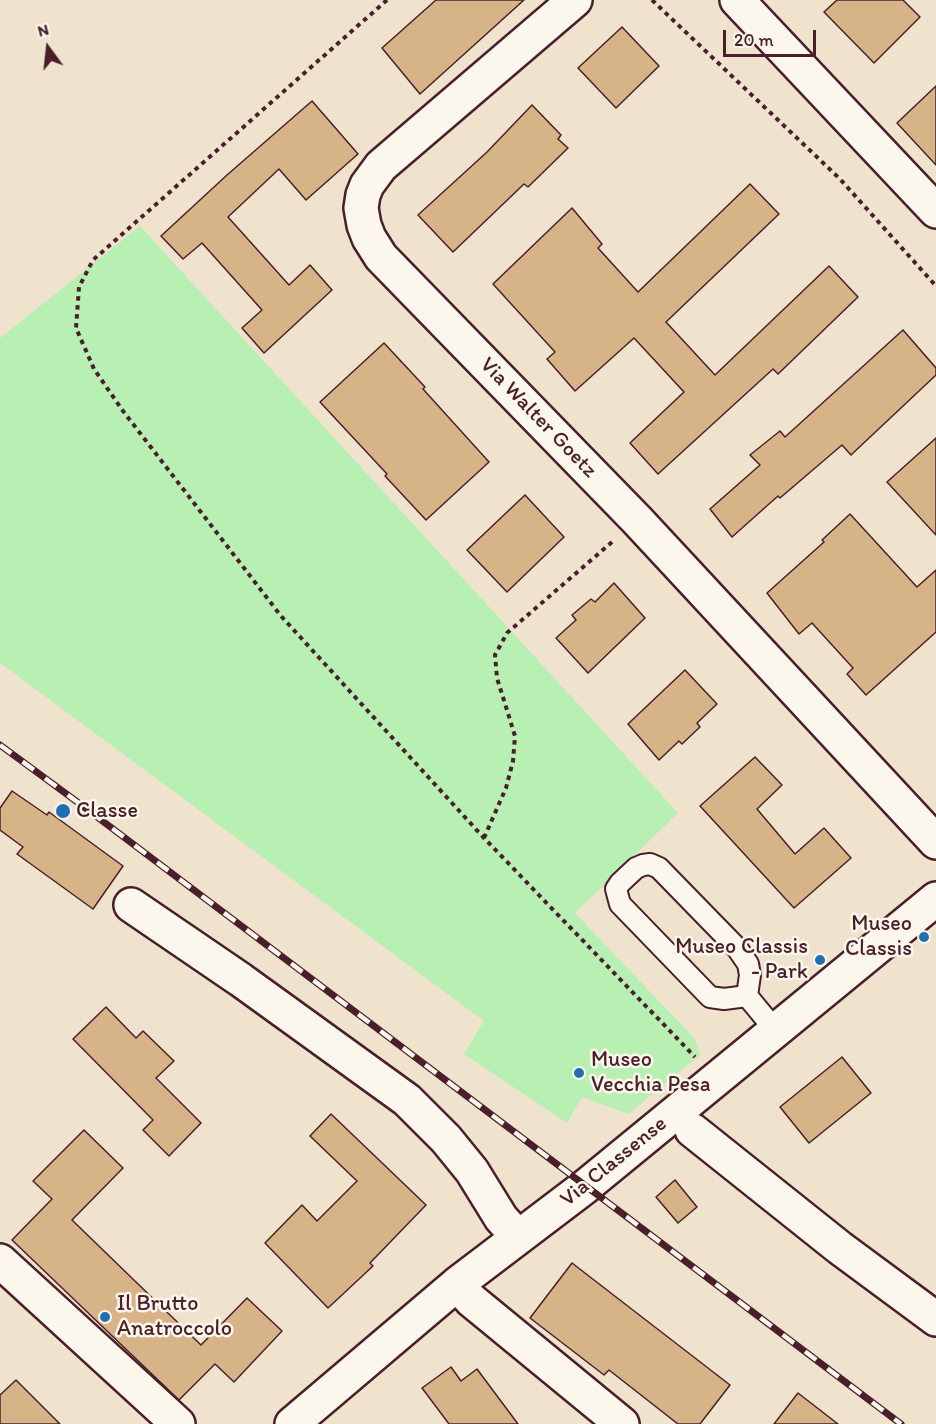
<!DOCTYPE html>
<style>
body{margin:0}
#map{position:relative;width:936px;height:1424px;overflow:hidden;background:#f0e3ce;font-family:Itim,sans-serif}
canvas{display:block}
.north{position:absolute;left:18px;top:18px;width:60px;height:60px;-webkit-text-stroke:4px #fbf7ec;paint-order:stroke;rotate:345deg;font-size:16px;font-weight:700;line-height:24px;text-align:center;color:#4a1f2b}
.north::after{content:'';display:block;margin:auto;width:21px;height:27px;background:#4a1f2b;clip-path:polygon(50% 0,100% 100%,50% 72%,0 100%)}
.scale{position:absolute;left:723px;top:30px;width:93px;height:27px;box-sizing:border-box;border:3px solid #4a1f2b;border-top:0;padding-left:8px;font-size:18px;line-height:21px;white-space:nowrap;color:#4a1f2b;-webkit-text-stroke:4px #fbf7ec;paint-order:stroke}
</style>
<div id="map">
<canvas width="936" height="1424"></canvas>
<div class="north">N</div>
<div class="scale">20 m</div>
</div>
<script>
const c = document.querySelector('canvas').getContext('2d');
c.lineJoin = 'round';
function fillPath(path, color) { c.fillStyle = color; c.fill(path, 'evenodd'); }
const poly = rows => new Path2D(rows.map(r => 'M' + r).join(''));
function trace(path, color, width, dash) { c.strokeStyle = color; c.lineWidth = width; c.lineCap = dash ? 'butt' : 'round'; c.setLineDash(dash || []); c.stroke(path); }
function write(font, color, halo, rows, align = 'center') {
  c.font = font + ' Itim,sans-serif'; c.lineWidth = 5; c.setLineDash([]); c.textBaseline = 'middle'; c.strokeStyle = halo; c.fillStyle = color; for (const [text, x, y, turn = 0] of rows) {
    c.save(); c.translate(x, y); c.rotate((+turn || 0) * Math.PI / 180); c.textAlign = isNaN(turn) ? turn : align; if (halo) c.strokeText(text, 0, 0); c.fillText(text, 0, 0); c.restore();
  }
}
fillPath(poly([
 [140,226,678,813,575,913,695,1039,700,1055,628,1114,582,1097,567,1123,464,1054,484,1021,0,663,0,338]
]), '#b8efb2');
const building = poly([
 [436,0,524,0,420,94,382,48,436,0],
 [837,0,903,0,920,17,874,63,824,12,837,0],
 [622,27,659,66,616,108,578,68,622,27],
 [936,86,936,165,897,123,936,86],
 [312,101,358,154,306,200,279,169,228,217,289,285,310,265,332,290,264,353,242,328,262,310,202,243,183,259,161,236,227,175,312,101],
 [532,105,561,135,558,139,568,148,528,187,524,184,453,252,418,215,487,152,532,105],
 [750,184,779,214,666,322,715,375,829,266,858,297,778,374,773,369,658,474,630,443,684,392,634,338,575,391,547,359,555,352,493,284,572,208,602,244,598,248,638,292,750,184],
 [903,330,936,368,936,375,851,455,842,445,780,498,778,496,732,537,710,509,760,465,750,455,780,431,785,437,903,330],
 [384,343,425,387,423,389,489,462,426,520,385,476,387,474,320,402,384,343],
 [936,438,936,535,887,482,936,438],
 [525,495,564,537,507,592,467,550,525,495],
 [850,514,917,587,936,570,936,632,866,695,847,674,853,668,812,623,799,634,767,593,824,542,822,540,850,514],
 [614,583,645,618,588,673,556,638,576,620,572,615,591,599,595,602,614,583],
 [685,670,717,704,697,723,700,727,682,744,679,741,659,760,628,724,685,670],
 [755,757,782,785,757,809,795,854,824,828,851,858,794,908,700,806,755,757],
 [12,791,47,815,49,812,123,866,93,909,17,854,23,847,0,830,0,808,12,791],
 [106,1007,136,1038,143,1031,174,1061,156,1078,201,1123,169,1156,143,1130,153,1120,73,1039,106,1007],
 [842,1057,871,1093,809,1143,780,1107,842,1057],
 [331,1114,426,1205,370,1263,373,1266,328,1308,265,1243,302,1205,317,1221,357,1181,310,1136,331,1114],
 [84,1130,123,1168,72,1220,201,1345,247,1298,282,1331,234,1382,215,1364,179,1400,12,1240,52,1199,33,1181,84,1130],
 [675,1180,697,1207,678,1223,656,1197,675,1180],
 [572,1263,730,1385,700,1424,678,1424,609,1370,604,1375,530,1318,572,1263],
 [451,1367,461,1381,477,1369,518,1424,449,1424,422,1388,451,1367],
 [16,1380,60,1424,0,1424,0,1395,16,1380],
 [798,1393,838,1424,774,1424,798,1393]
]);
fillPath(building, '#d6b488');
trace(building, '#4a1f2b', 1.5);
const lane = poly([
 [747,996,724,999,710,997,620,904,616,889,620,883,636,868,643,865,650,864,659,868,737,948,748,964,750,975,747,996,776,1031]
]);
const street = poly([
 [575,0,381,166,367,185,363,195,361,208,364,225,369,238,381,257,637,520,936,842],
 [737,0,936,211],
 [131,905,241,980,407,1100,446,1139,472,1171,501,1218,518,1237],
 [692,1130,840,1248,936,1319],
 [0,1261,178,1424],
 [457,1284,471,1300,622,1424],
 [292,1424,457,1284,586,1186,936,899]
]);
trace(lane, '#4a1f2b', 24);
trace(street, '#4a1f2b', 38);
trace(poly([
 [387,0,93,260,79,287,76,328,94,369,123,411,281,616,484,838,695,1057],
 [652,0,840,179,936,286],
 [484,838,506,788,513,761,515,736,497,678,495,655,507,633,612,542]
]), '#4a1f2b', 4, [4.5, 4.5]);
trace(lane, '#fbf7ec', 20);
trace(street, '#fbf7ec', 33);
const rail = poly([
 [0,745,76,801,901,1424]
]);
trace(rail, '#4a1f2b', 7);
trace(rail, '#fbf7ec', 4.5, [14]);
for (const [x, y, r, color] of [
 [63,811,8,"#1f6fb2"],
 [924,937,6,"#1f6fb2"],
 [820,960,6,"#1f6fb2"],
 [579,1073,6,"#1f6fb2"],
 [105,1317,6,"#1f6fb2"]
]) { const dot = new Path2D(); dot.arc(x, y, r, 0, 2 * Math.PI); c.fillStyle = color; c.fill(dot); trace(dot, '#fbf7ec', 2); }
write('22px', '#4a1f2b', '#fbf7ec', [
 ["Via Walter Goetz",538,418,46],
 ["Via Classense",614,1162,-39]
]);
write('22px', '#4a1f2b', '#fbf7ec', [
 ["Classe",76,811],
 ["Museo",912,924,"right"],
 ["Classis",912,949,"right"],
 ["Museo Classis",808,947,"right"],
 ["- Park",808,972,"right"],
 ["Museo",591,1060],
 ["Vecchia Pesa",591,1085],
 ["Il Brutto",117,1304],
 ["Anatroccolo",117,1329]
], 'left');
</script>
